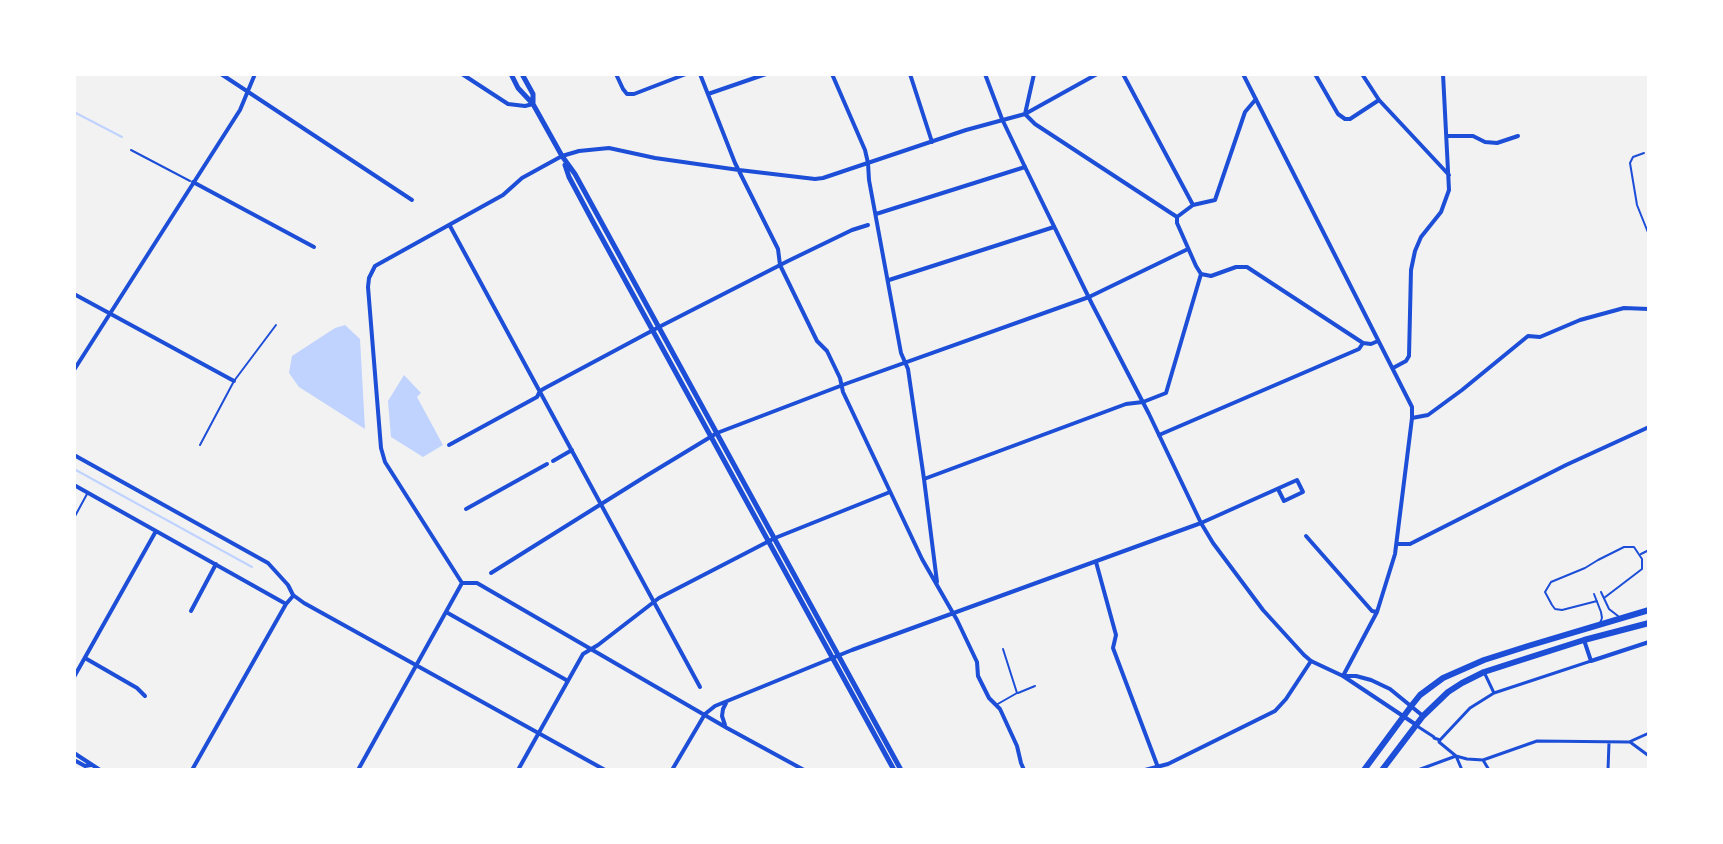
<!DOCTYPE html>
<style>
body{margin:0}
#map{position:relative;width:1723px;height:844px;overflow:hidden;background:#f2f2f2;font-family:Raleway,sans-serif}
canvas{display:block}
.frame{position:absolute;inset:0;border:76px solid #fff;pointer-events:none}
</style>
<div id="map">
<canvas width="1723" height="844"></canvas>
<div class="frame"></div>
</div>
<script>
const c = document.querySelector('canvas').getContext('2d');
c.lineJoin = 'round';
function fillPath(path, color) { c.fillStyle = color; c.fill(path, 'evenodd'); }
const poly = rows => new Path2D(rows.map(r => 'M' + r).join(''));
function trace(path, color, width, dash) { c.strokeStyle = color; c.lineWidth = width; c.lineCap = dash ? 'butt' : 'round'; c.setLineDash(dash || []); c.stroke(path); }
fillPath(poly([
 [345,325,360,339,365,429,299,387,289,373,292,356,335,328],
 [404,375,421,393,417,397,443,445,423,457,391,437,388,401]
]), '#bfd3fe');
trace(poly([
 [74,112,122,137],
 [74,469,252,567]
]), '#bfd3fe', 2);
trace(poly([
 [131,150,190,181],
 [1644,153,1633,157,1630,163,1637,205,1649,235],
 [200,445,234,381,276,325],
 [74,518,87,494],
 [1641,554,1649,550],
 [1601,592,1609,609,1618,616],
 [1594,594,1601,612,1602,618,1600,623],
 [1597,601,1562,610,1555,609,1552,605,1545,592,1551,582,1585,568,1598,560,1624,547,1634,547,1642,559,1642,569,1604,598],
 [1018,693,1035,686],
 [996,705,1017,693,1003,649]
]), '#1d4ed8', 2);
trace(poly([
 [1484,672,1494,693],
 [1417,726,1434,737],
 [1434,738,1440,740,1439,742,1456,756,1467,759,1483,760,1537,741,1629,742,1649,733],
 [1440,740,1470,708,1494,693,1591,661],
 [1630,742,1649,756],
 [1456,756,1462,770],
 [1483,760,1489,770],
 [1418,770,1456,756],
 [1608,770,1609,742]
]), '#1d4ed8', 3);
trace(poly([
 [221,74,412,200],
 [462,74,508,104,525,106,533,104],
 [616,74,623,89,627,94,634,94,686,74],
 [700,74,735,163,778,249,780,265,817,341,827,351,840,378,843,392,922,559,957,620,977,662,978,676,989,698,1000,709,1017,746,1021,763,1024,770],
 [832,74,865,150,868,163,869,180,901,353,908,369,924,479,937,582],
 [910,74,932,142],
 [1034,74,1025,114,1035,124,1177,217],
 [1123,74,1193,205],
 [1243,74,1412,407,1412,418,1395,554,1377,612,1343,676],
 [1315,74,1338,114,1345,119,1350,119,1379,100],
 [1362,74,1379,100,1449,175],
 [708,94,766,74],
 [1256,99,1245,112,1215,200,1193,205,1177,217,1177,223,1196,266,1201,274,1211,276,1236,267,1247,267,1363,343,1371,344,1378,341],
 [1447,136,1473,136,1485,142,1497,143,1518,136],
 [193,182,314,247],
 [876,214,1025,167],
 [450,226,700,687],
 [889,280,1054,227],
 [74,294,234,381],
 [1393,368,1406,361,1409,356,1411,270,1415,251,1421,237,1441,212,1449,190,1443,74],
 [74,370,240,110,255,74],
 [1412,418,1428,415,1462,390,1528,336,1540,337,1580,320,1624,308,1649,309],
 [1159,435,1359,349,1363,343],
 [449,445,537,397,540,391,545,388,659,327,788,261,852,230,868,225],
 [74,455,268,563,288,585,293,595,304,603,605,770],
 [553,461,572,450],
 [924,479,1126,404,1143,402,1166,393,1201,274],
 [74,485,286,604],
 [466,509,547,464],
 [1306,536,1372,611,1377,612],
 [1397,544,1410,544,1566,465,1649,427],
 [1096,562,1116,635,1113,648,1159,770],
 [491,573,646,476,717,433,848,383,1089,297,1188,249],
 [191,611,216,564],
 [446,612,568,681],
 [1584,640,1591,661,1649,642],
 [85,658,137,688,145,696],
 [74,677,156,531],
 [725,725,722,716,723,709,726,703],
 [74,753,100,770],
 [74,760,85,766,91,765],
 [192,770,286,604,293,596],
 [358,770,462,583],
 [518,770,583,654,598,645,659,598,775,538,890,492],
 [672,770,705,714,715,706,852,650,1201,523,1297,480,1303,492,1284,501,1278,489],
 [804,770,727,728,477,583,462,583,385,462,381,448,368,287,369,278,375,266,503,195,522,178,562,156,579,151,609,148,655,158,739,170,815,179,823,178,966,130,1025,114,1097,74],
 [1145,770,1168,764,1275,711,1286,699,1311,661]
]), '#1d4ed8', 4);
trace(poly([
 [985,74,1002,119,1025,167,1092,304,1149,414,1201,523,1213,543,1263,610,1304,655,1311,661,1343,676,1415,724],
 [1346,676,1356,676,1371,680,1390,689,1423,716]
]), '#1d4ed8', 4);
trace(poly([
 [511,74,518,88,533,104,562,156,575,174,901,770],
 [522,74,533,94,533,103],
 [565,165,569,177,592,220,894,770]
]), '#1d4ed8', 5);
trace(poly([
 [1364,770,1412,705,1420,695,1443,678,1484,660,1528,646,1649,610],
 [1382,770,1423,716,1448,692,1462,683,1484,672,1515,662,1584,640,1649,623]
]), '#1d4ed8', 6);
</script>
